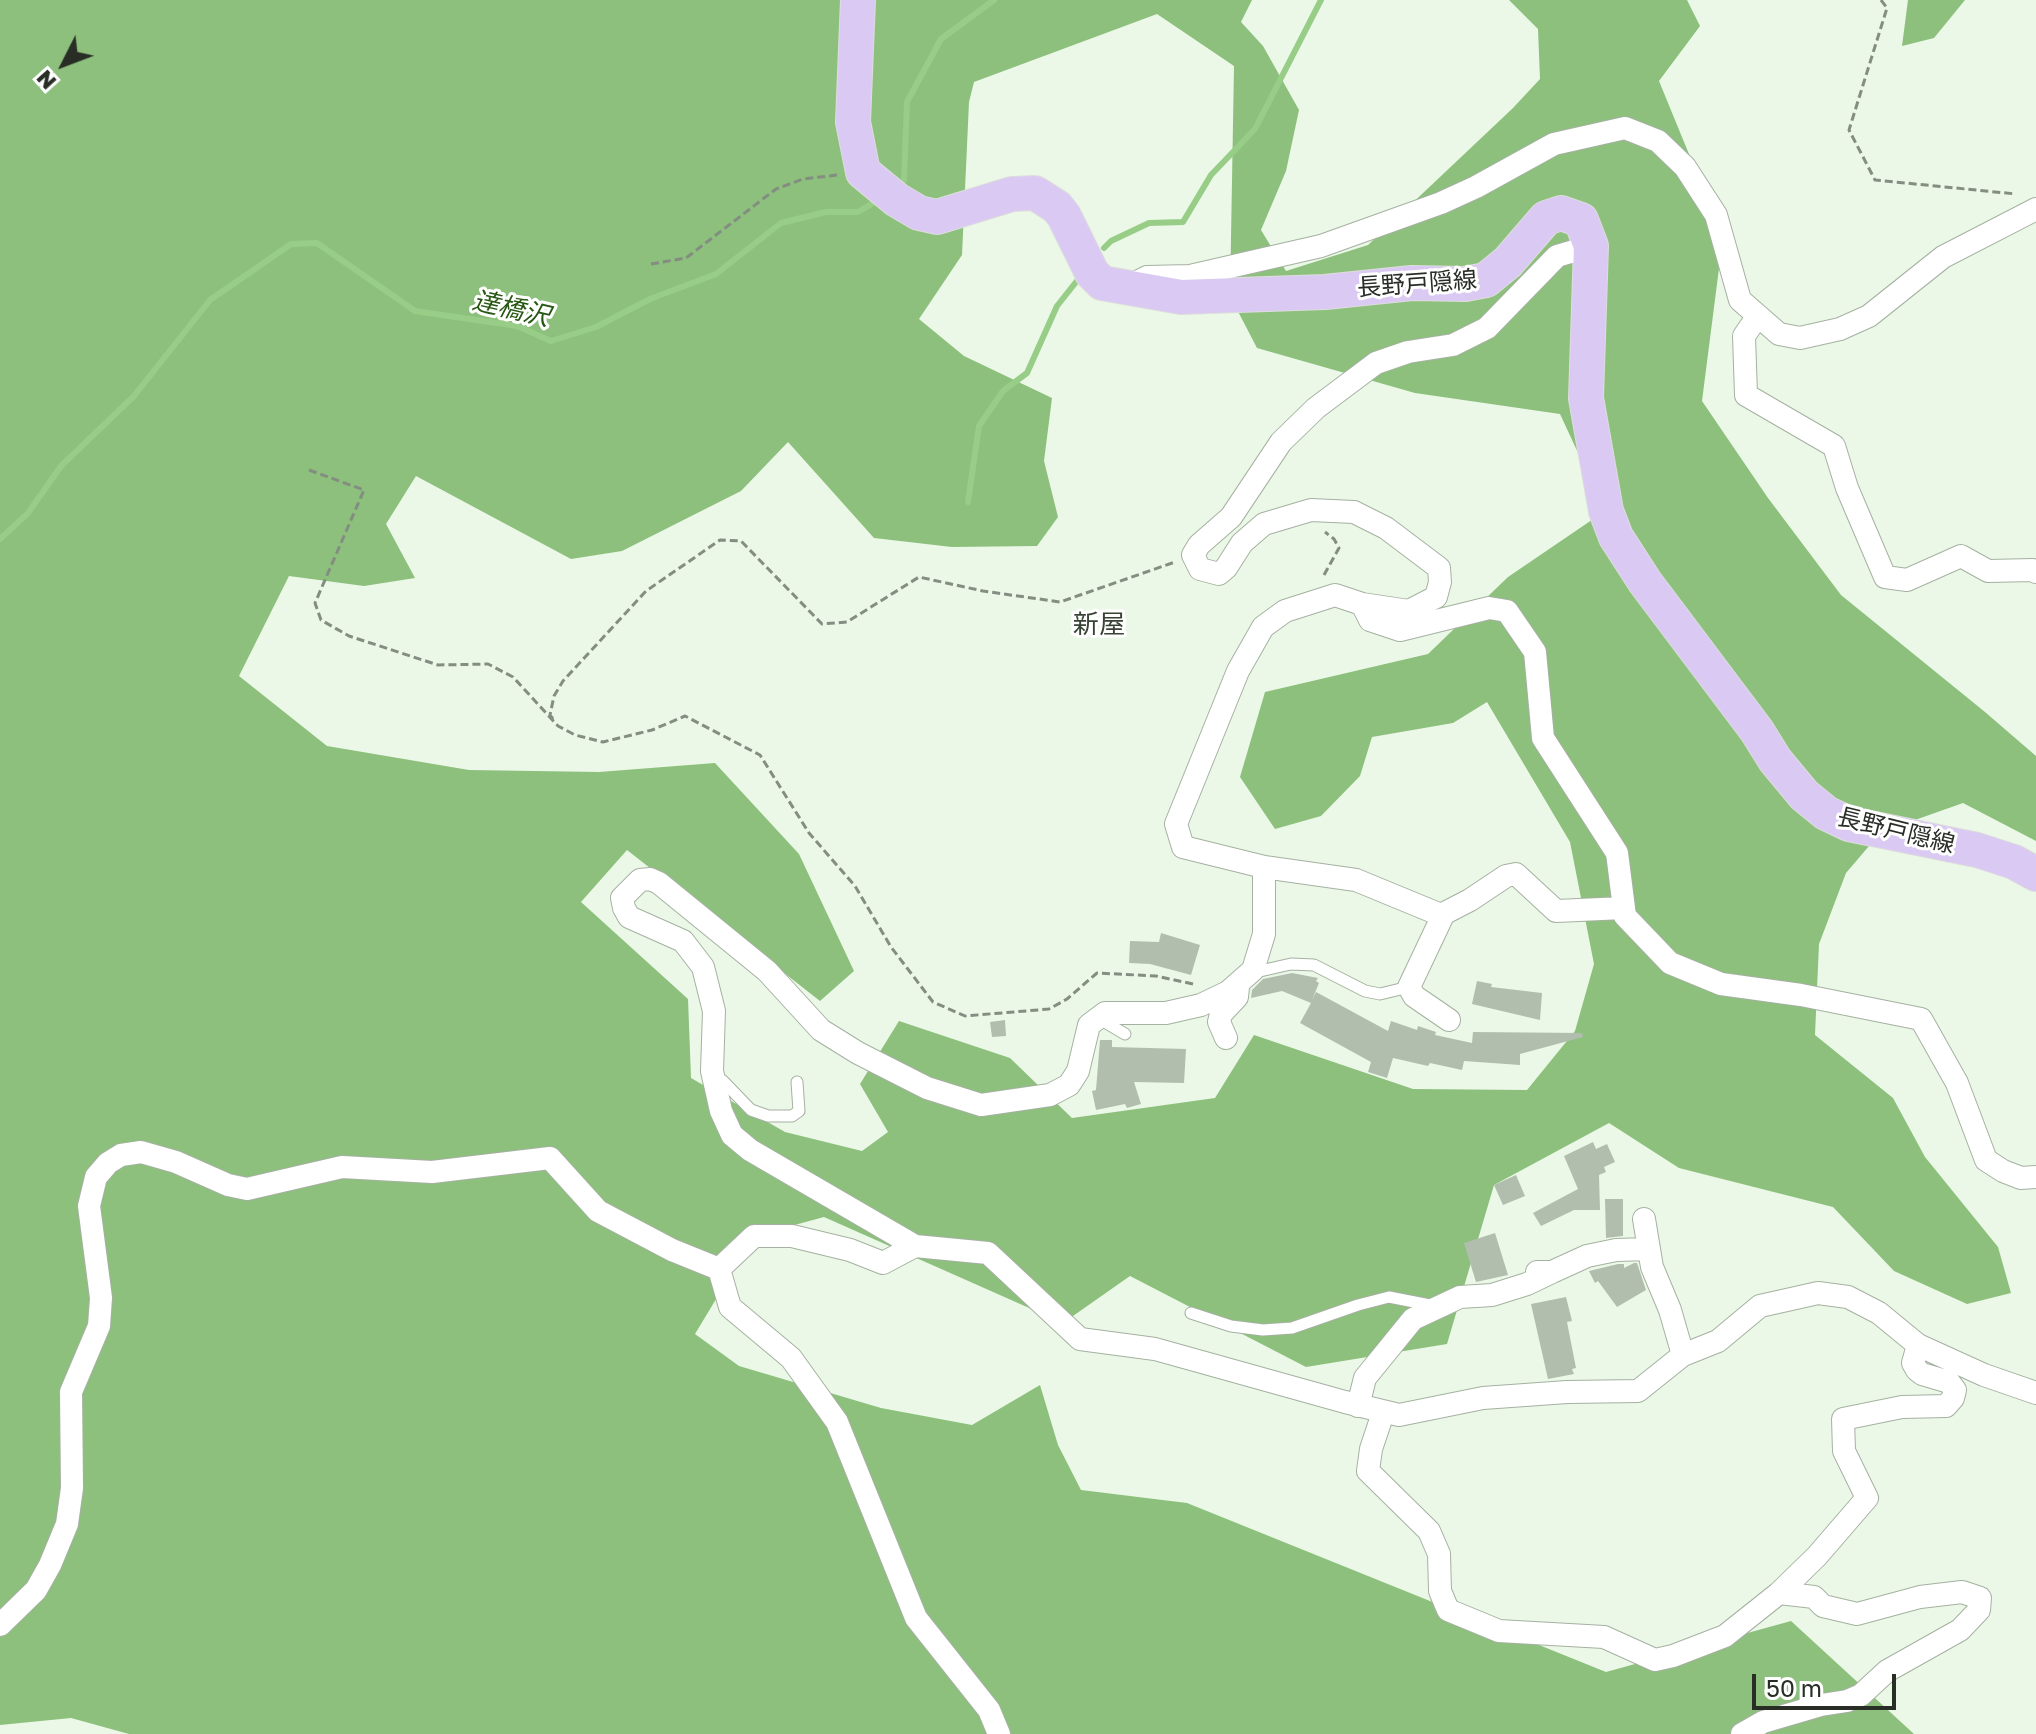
<!DOCTYPE html>
<meta charset="utf-8">
<style>
body{margin:0}
#map{position:relative;width:2036px;height:1734px;overflow:hidden;background:#ebf8e7;font-family:"Golos Text",sans-serif}
canvas{display:block}
.north{position:absolute;left:24px;top:24px;width:80px;height:80px;-webkit-text-stroke:6px #fff;paint-order:stroke;rotate:228deg;font-size:22px;font-weight:700;line-height:32px;text-align:center;color:#282d26}
.north::after{content:'';display:block;margin:auto;width:28px;height:36px;background:#282d26;clip-path:polygon(50% 0,100% 100%,50% 72%,0 100%)}
.scale{position:absolute;left:1752px;top:1674px;width:144px;height:36px;box-sizing:border-box;border:4px solid #282d26;border-top:0;padding-left:10px;font-size:24px;line-height:28px;white-space:nowrap;color:#282d26;-webkit-text-stroke:6px #fff;paint-order:stroke}
</style>
<div id="map">
<canvas width="2036" height="1734"></canvas>
<div class="north">N</div>
<div class="scale">50 m</div>
</div>
<script>
const c = document.querySelector('canvas').getContext('2d');
c.lineJoin = 'round';
function fillPath(path, color) { c.fillStyle = color; c.fill(path, 'evenodd'); }
const poly = rows => new Path2D(rows.map(r => 'M' + r).join(''));
function trace(path, color, width, dash) { c.strokeStyle = color; c.lineWidth = width; c.lineCap = dash ? 'butt' : 'round'; c.setLineDash(dash || []); c.stroke(path); }
function write(font, color, halo, rows, align = 'center') {
  c.font = font + ' "Golos Text","Noto Sans JP",sans-serif'; c.lineWidth = 6; c.setLineDash([]); c.textBaseline = 'middle'; c.strokeStyle = halo; c.fillStyle = color; for (const [text, x, y, turn = 0] of rows) {
    c.save(); c.translate(x, y); c.rotate((+turn || 0) * Math.PI / 180); c.textAlign = isNaN(turn) ? turn : align; if (halo) c.strokeText(text, 0, 0); c.fillText(text, 0, 0); c.restore();
  }
}
fillPath(poly([
 [0,0,1252,0,1241,22,1263,46,1299,110,1286,171,1261,230,1286,271,1368,245,1513,108,1540,79,1538,29,1509,0,1687,0,1700,26,1659,81,1723,237,1702,401,1768,498,1841,595,1985,712,2036,756,2036,841,1963,803,1881,832,1846,873,1819,944,1815,1035,1893,1098,1925,1157,1998,1247,2011,1293,1967,1304,1894,1271,1833,1207,1679,1168,1609,1123,1494,1185,1447,1344,1306,1367,1130,1276,1063,1323,824,1217,754,1236,695,1334,739,1366,881,1408,972,1425,1040,1385,1058,1445,1081,1490,1187,1503,1606,1672,1791,1621,1914,1734,129,1734,71,1718,0,1725],
 [1157,14,1234,66,1230,296,1257,348,1415,393,1560,414,1605,511,1508,577,1428,654,1265,692,1240,777,1275,829,1321,816,1360,776,1372,737,1453,723,1487,702,1570,842,1594,964,1575,1031,1527,1090,1413,1089,1254,1035,1215,1098,1072,1118,1010,1058,899,1021,860,1084,888,1132,862,1151,785,1132,691,1078,688,999,581,902,627,850,820,1001,854,971,799,854,715,763,599,772,469,770,327,746,239,676,289,576,364,586,415,578,386,524,416,476,571,559,622,551,741,491,788,442,874,538,952,547,1037,546,1058,517,1044,461,1052,398,964,356,919,319,962,255,969,102,974,82],
 [1908,0,1965,0,1934,38,1902,46]
]), '#8cc07c');
trace(poly([
 [898,185,904,180,907,102,941,39,994,0],
 [1104,248,1111,241,1149,223,1183,222,1211,175,1255,129,1321,0],
 [968,502,979,426,1003,391,1027,373,1057,306,1080,277],
 [0,539,28,513,61,466,134,396,210,300,291,244,317,243,415,311,517,326,551,341,596,327,650,299,716,274,781,223,826,212,858,212,880,199]
]), '#98cd88', 6);
fillPath(poly([
 [1161,933,1200,945,1191,975,1150,964,1129,963,1130,941,1159,942],
 [1292,973,1318,978,1316,981,1319,983,1312,1000,1316,992,1388,1031,1391,1021,1417,1030,1418,1026,1436,1032,1435,1035,1472,1043,1473,1032,1582,1033,1583,1037,1520,1054,1520,1065,1464,1061,1462,1070,1430,1063,1428,1066,1393,1058,1387,1078,1368,1072,1371,1062,1300,1023,1311,1003,1282,991,1251,998,1252,990,1263,979],
 [1477,981,1492,984,1491,987,1542,993,1540,1020,1472,1004],
 [1005,1020,1006,1036,992,1037,990,1022],
 [1100,1040,1112,1040,1112,1047,1186,1049,1184,1083,1134,1082,1141,1104,1127,1108,1125,1104,1096,1110,1092,1091,1096,1090],
 [1593,1142,1596,1149,1607,1144,1615,1162,1604,1167,1606,1172,1599,1175,1600,1210,1574,1210,1541,1226,1533,1213,1578,1189,1564,1156],
 [1516,1175,1525,1196,1503,1205,1494,1185],
 [1605,1199,1623,1199,1623,1236,1606,1238],
 [1495,1233,1508,1275,1476,1282,1464,1243],
 [1634,1263,1637,1263,1646,1290,1617,1307,1598,1281,1595,1283,1589,1271,1618,1264,1624,1264,1624,1268],
 [1566,1297,1572,1321,1567,1322,1576,1368,1572,1369,1574,1374,1548,1379,1531,1304]
]), '#b1beae');
const service = poly([
 [1253,970,1260,971,1291,964,1314,965,1365,991,1380,994,1409,987],
 [1098,1018,1125,1034],
 [716,1078,723,1081,751,1110,768,1116,792,1116,799,1111,797,1082],
 [1191,1313,1231,1326,1263,1330,1292,1328,1358,1305,1389,1297,1435,1306]
]);
const minor = poly([
 [1591,246,1557,256,1487,328,1453,345,1408,352,1376,363,1316,408,1281,442,1231,517,1199,545,1193,555,1200,569,1219,574,1226,568,1242,543,1264,524,1311,510,1354,512,1386,528,1439,568,1440,582,1436,597,1409,611,1362,604,1335,595,1285,611,1263,627,1238,671,1176,824,1183,847,1264,867,1264,934,1253,970,1228,992,1201,1005,1166,1013,1105,1013,1089,1025,1078,1071,1069,1085,1050,1095,981,1105,927,1088,858,1053,821,1030,767,971,659,883,650,879,640,880,622,898,624,908,629,917,683,941,703,967,714,1011,712,1071,721,1111,732,1135,750,1150,915,1246,988,1253,1080,1339,1155,1349,1345,1402,1399,1415,1483,1398,1567,1392,1638,1391,1683,1355,1718,1341,1760,1306,1818,1293,1848,1297,1879,1313,1918,1345,1984,1375,2036,1393],
 [1133,284,1147,277,1190,276,1321,246,1441,203,1476,187,1554,144,1625,128,1658,141,1685,167,1716,215,1740,300,1779,334,1800,338,1840,329,1869,316,1943,257,2036,209],
 [1757,317,1744,336,1746,395,1834,446,1847,488,1885,577,1907,580,1961,556,1988,571,2033,570,2036,572],
 [1362,604,1370,620,1400,630,1489,608,1507,611,1535,652,1543,738,1617,853,1625,916,1670,963,1721,984,1801,995,1921,1019,1957,1083,1986,1160,2003,1171,2021,1178,2036,1177],
 [1264,867,1356,880,1441,915,1470,900,1506,876,1516,874,1556,911,1624,908],
 [1444,913,1409,987,1414,996,1449,1020],
 [1226,1038,1219,1022,1221,1014,1237,997,1238,987],
 [1644,1219,1652,1267,1670,1310,1683,1355],
 [719,1269,730,1307,791,1358,837,1422,916,1618,989,1710,999,1734],
 [719,1269,754,1236,792,1236,850,1250,883,1263,915,1246],
 [1537,1272,1552,1272,1587,1256,1616,1250,1648,1249],
 [1358,1406,1365,1378,1413,1319,1460,1297,1492,1295,1527,1284,1552,1272],
 [1383,1413,1371,1449,1368,1471,1429,1531,1439,1554,1440,1591,1448,1610,1499,1631,1604,1637,1655,1660,1673,1656,1725,1636,1779,1593],
 [0,1625,36,1590,50,1565,67,1524,72,1488,71,1392,99,1326,101,1298,89,1206,96,1177,108,1163,121,1155,141,1152,176,1162,228,1185,247,1189,342,1167,432,1172,550,1158,598,1211,672,1250,719,1269],
 [1742,1734,1763,1722,1821,1705,1847,1701,1861,1695,1887,1671,1960,1630,1979,1610,1980,1598,1962,1592,1920,1597,1857,1614,1823,1606,1814,1597,1779,1593,1817,1556,1867,1498,1844,1451,1843,1419,1902,1407,1946,1406,1953,1398,1955,1390,1949,1382,1922,1374,1917,1370,1913,1363,1918,1345]
]);
const primary = poly([
 [858,0,853,122,863,172,897,200,919,213,937,217,1012,194,1035,193,1057,207,1064,216,1092,273,1102,283,1181,297,1325,292,1412,283,1465,284,1486,280,1508,262,1546,218,1561,213,1581,220,1591,246,1586,398,1606,511,1616,537,1645,582,1757,731,1775,760,1804,795,1826,813,1849,824,1977,850,2014,862,2036,874]
]);
trace(service, '#a5b1a1', 13);
trace(minor, '#a5b1a1', 24);
trace(primary, '#dddddc', 36);
trace(poly([
 [1881,0,1887,8,1849,130,1875,180,2016,194],
 [651,264,686,258,776,189,803,179,837,175],
 [309,470,364,490,315,603,321,620,349,636,438,665,488,664,513,677,558,726,575,735,603,742,652,730,685,716,760,755,809,833,855,886,891,947,933,1002,965,1016,1049,1009,1067,999,1097,973,1156,976,1193,984],
 [1324,575,1339,548,1334,539,1325,532],
 [553,719,550,715,554,696,563,681,646,591,720,540,741,541,822,624,847,622,919,577,983,591,1060,602,1175,562]
]), '#848d81', 3, [8, 4]);
trace(service, '#fff', 11);
trace(minor, '#fff', 22);
trace(primary, '#dac9f2', 34);
write('24px', '#282d26', '#fff', [
 ["長野戸隠線",1417,284,-4],
 ["長野戸隠線",1896,831,14]
]);
write('italic 26px', '#265712', '#fff', [
 ["達橋沢",511,309,13]
]);
write('26px', '#394335', '#fff', [
 ["新屋",1099,625]
]);
</script>
